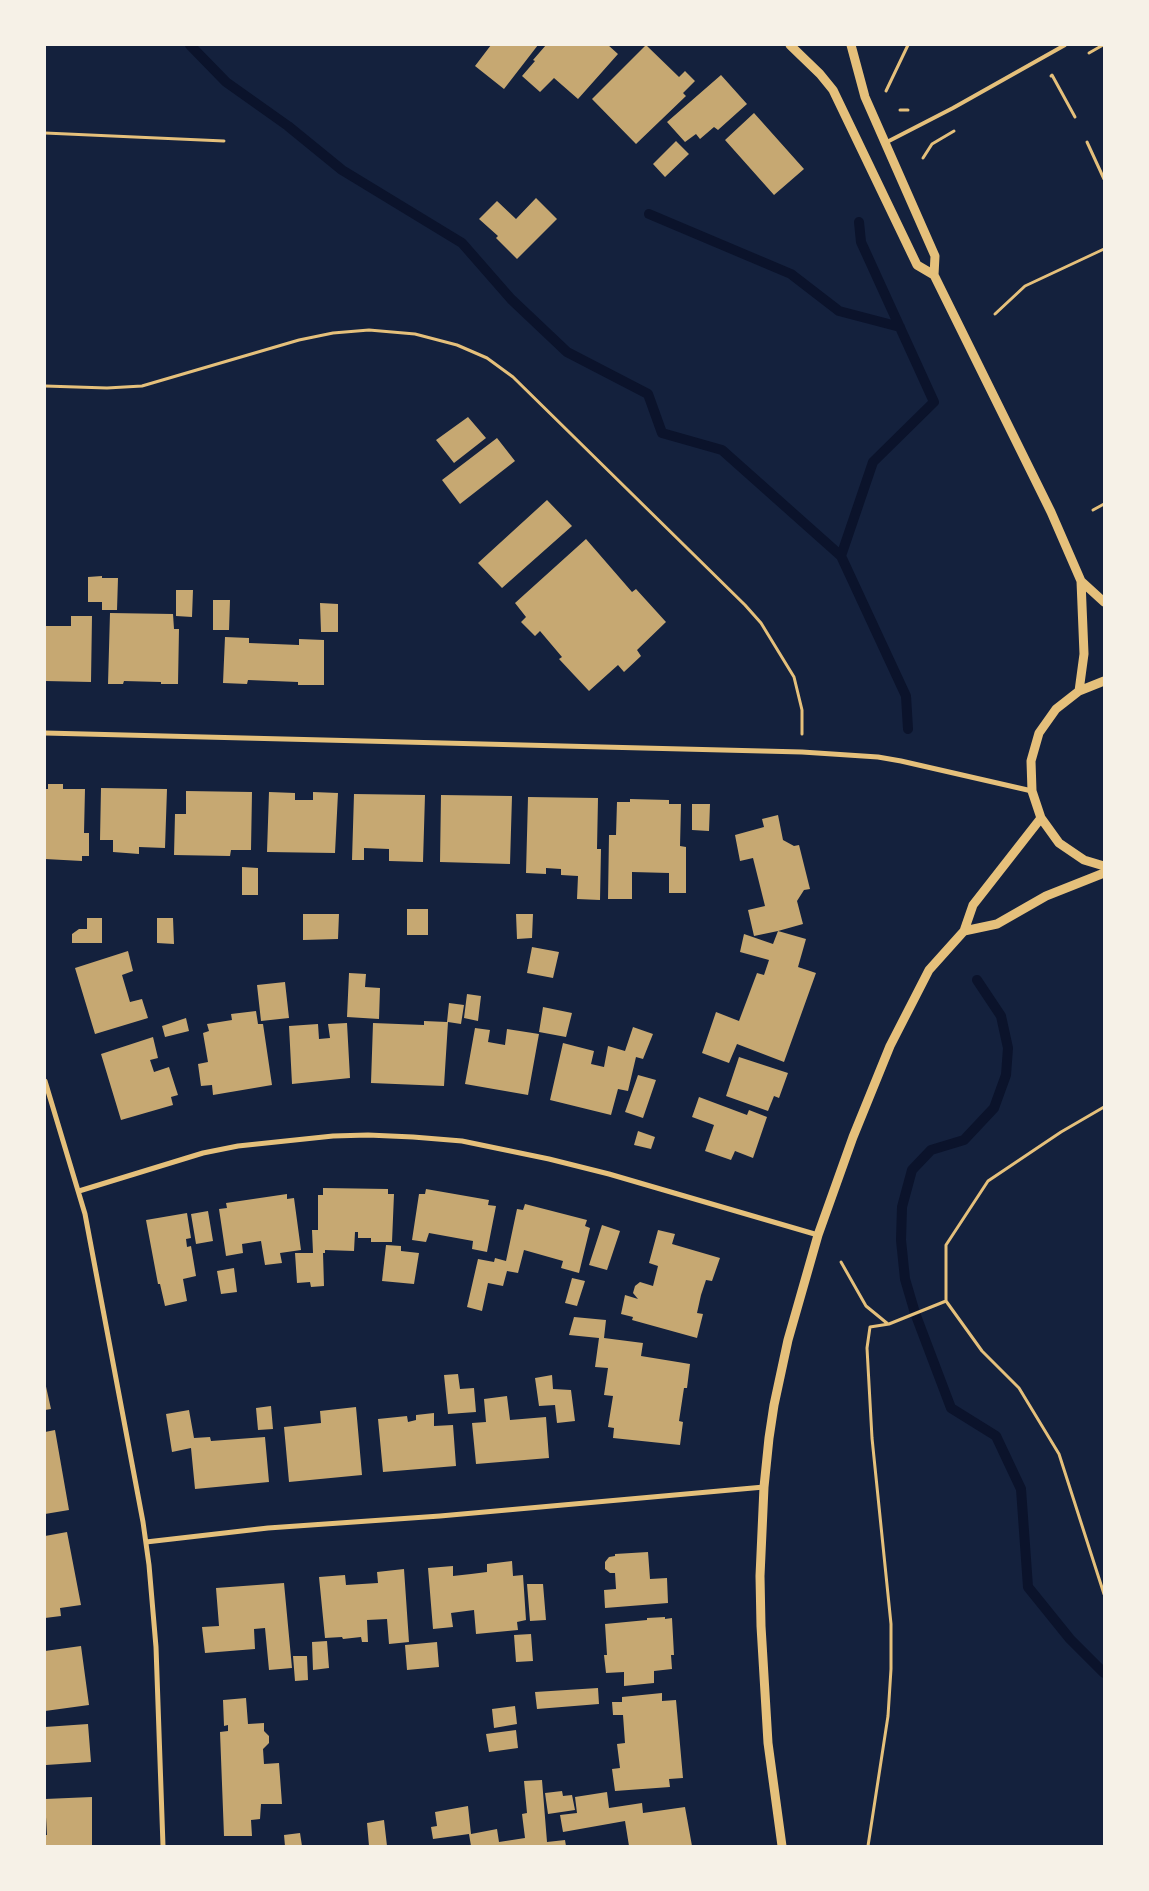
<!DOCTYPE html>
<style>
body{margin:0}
#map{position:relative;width:1149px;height:1891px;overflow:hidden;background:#14213d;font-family:"Public Sans",sans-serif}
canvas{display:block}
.frame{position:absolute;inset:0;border:46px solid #f6f1e7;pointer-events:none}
</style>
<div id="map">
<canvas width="1149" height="1891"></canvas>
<div class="frame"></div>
</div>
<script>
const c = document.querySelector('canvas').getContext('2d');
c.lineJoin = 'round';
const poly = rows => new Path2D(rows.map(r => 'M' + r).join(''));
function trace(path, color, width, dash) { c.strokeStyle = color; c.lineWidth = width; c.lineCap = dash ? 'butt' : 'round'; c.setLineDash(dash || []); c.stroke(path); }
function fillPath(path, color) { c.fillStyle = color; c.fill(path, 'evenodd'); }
trace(poly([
 [190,45,226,82,288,126,342,170,462,243,511,299,567,352,648,394,662,433,722,450,841,556],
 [649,214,791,274,839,311,900,327],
 [859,222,861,242,934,402,873,462,841,556,906,696,908,729],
 [977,980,1001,1016,1008,1048,1006,1075,994,1108,964,1140,931,1150,912,1170,902,1207,901,1240,905,1279,915,1313,951,1408,996,1436,1021,1489,1028,1587,1070,1639,1104,1673]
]), '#0b132b', 10);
fillPath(poly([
 [491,45,538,45,504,89,475,66],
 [546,45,608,45,618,54,578,99,554,78,540,92,522,76,535,61,533,60],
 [646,45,679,77,685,71,695,81,683,93,686,96,636,144,592,99],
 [721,75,747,104,718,130,714,127,700,139,696,134,685,142,667,122],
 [754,113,804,169,774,195,725,140],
 [676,141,689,154,665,177,653,164],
 [536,198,557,219,517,259,496,238,498,236,479,219,497,201,516,219],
 [468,417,486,438,454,463,436,440],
 [497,438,515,461,460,504,442,480],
 [547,500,572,526,502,588,478,563],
 [586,539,632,592,636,589,666,622,637,650,641,656,624,672,618,665,589,691,559,659,562,657,540,631,535,636,521,622,526,617,515,603],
 [102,576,102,578,118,578,117,610,102,610,102,602,88,602,88,577],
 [176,590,193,590,192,617,176,616],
 [213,600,230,600,229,630,213,630],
 [320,603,338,604,338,632,321,632],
 [110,613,173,614,174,629,179,629,178,684,161,684,161,682,124,681,123,684,108,684],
 [71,616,92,616,91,682,45,681,45,626,71,626],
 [225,637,249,638,249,643,299,645,299,639,324,640,324,685,298,685,298,682,248,680,247,684,223,683],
 [48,784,63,784,63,789,85,789,84,833,89,833,89,856,82,856,82,861,45,859,45,789,48,789],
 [101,788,167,789,165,848,139,847,139,854,113,852,113,840,100,840],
 [186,791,252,792,251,850,231,850,230,856,174,855,175,814,186,814],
 [269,792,295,793,295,800,313,800,313,792,338,793,335,853,267,852],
 [354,794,425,795,423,862,389,861,389,849,364,848,364,860,352,860],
 [441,795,512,796,510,864,440,862],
 [528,797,598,798,597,849,601,849,600,900,577,899,578,876,561,875,561,869,546,868,546,874,526,873],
 [630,799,669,800,669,804,681,804,680,846,686,847,686,893,669,893,669,873,632,872,632,899,608,899,609,835,616,835,617,802,630,802],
 [692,804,710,804,709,831,692,830],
 [778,815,783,840,794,846,799,845,810,889,804,890,797,901,803,924,778,931,806,939,798,967,816,973,784,1062,737,1044,729,1063,702,1053,716,1012,739,1021,757,973,764,975,769,960,740,952,744,934,773,944,778,931,754,936,748,910,765,906,753,858,740,861,735,835,764,827,762,819],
 [242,867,258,868,258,895,242,895],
 [407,909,428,909,428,935,407,935],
 [303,914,339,914,338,939,303,940],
 [516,914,533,914,532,938,517,939],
 [87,918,102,918,102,943,72,943,72,934,79,929,87,929],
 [157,918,173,918,174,944,157,943],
 [532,947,559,952,553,978,527,973],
 [128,951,133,971,122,975,130,1002,142,999,148,1018,95,1034,75,968],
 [349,973,366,974,365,987,380,988,379,1019,347,1017],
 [285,982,289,1018,261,1021,257,985],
 [467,994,481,996,478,1021,464,1018],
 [449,1003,464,1005,461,1024,448,1022,444,1086,371,1083,373,1023,424,1025,424,1021,447,1022],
 [543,1007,572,1013,566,1037,539,1032],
 [256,1011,258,1024,263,1024,272,1085,213,1095,212,1085,201,1086,198,1064,208,1062,203,1033,209,1031,207,1024,232,1020,231,1014],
 [186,1018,189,1031,165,1037,162,1026],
 [347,1023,350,1078,292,1084,289,1026,318,1024,319,1039,330,1038,328,1024],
 [633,1027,653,1034,643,1059,636,1057,628,1091,618,1089,611,1115,550,1100,563,1043,594,1051,591,1064,604,1067,608,1046,625,1051],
 [475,1028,490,1030,488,1042,505,1045,507,1029,539,1034,528,1095,465,1084],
 [153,1037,158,1058,150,1060,154,1072,169,1067,178,1095,171,1097,173,1105,121,1120,101,1054],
 [739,1057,788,1073,779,1098,774,1096,768,1111,726,1096],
 [638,1075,656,1080,643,1118,625,1112],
 [699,1097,747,1115,749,1110,767,1117,753,1158,735,1151,731,1160,705,1151,714,1125,692,1117],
 [638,1131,655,1137,651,1149,634,1145],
 [323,1188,388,1189,388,1194,394,1194,392,1242,371,1242,371,1238,358,1238,358,1232,355,1232,354,1251,325,1250,325,1253,323,1253,324,1286,311,1287,310,1282,297,1283,295,1253,313,1253,312,1230,318,1230,318,1195,323,1195],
 [426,1189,489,1200,488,1205,496,1206,487,1252,472,1249,473,1241,429,1233,426,1242,412,1240,419,1194,425,1194],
 [287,1194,287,1199,294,1198,301,1250,280,1253,282,1263,265,1265,261,1241,242,1244,243,1253,226,1256,219,1209,227,1208,226,1203],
 [525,1204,587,1220,585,1226,590,1228,579,1273,561,1268,563,1261,524,1250,518,1273,507,1271,503,1286,488,1283,482,1311,467,1307,478,1259,494,1262,495,1258,506,1261,517,1209,523,1210],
 [208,1211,213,1241,196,1244,191,1214],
 [187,1213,191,1238,186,1239,187,1247,191,1246,196,1276,183,1279,187,1301,165,1306,160,1284,158,1284,146,1220],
 [602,1225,620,1231,607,1270,589,1265],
 [658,1230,675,1234,672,1244,720,1258,712,1281,706,1280,701,1295,697,1313,703,1314,697,1338,632,1320,633,1317,621,1314,625,1295,638,1299,633,1293,635,1286,640,1282,653,1286,658,1266,649,1263],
 [386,1245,401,1246,401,1251,419,1253,414,1284,382,1281],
 [234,1268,237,1292,221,1294,217,1271],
 [572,1278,585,1281,577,1306,565,1303],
 [574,1317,606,1320,604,1338,643,1343,641,1356,690,1364,687,1388,684,1388,679,1421,683,1422,680,1445,613,1438,614,1428,608,1427,613,1396,604,1395,608,1368,595,1367,599,1338,569,1335],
 [458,1374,460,1389,474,1388,476,1412,448,1414,444,1375],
 [552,1375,553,1389,571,1390,575,1421,557,1423,555,1405,539,1406,535,1378],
 [45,1382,51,1409,45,1410],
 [507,1396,510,1420,546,1417,549,1458,476,1464,472,1423,486,1422,484,1399],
 [271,1406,273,1429,258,1430,256,1408],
 [356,1407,362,1475,289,1482,284,1427,321,1423,320,1411],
 [189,1410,194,1438,210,1437,211,1441,265,1437,269,1482,195,1489,191,1448,172,1452,166,1414],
 [434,1413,434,1426,453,1425,456,1466,383,1472,378,1419,407,1416,408,1422,416,1420,416,1415],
 [55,1430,69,1510,45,1514,45,1432],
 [67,1532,81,1605,60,1608,61,1616,45,1618,45,1536],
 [648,1552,650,1579,667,1578,668,1603,605,1608,604,1590,616,1589,615,1573,610,1573,605,1569,605,1562,609,1557,615,1556,615,1554],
 [512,1561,513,1576,523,1575,526,1620,517,1622,518,1630,476,1634,474,1610,451,1613,453,1627,433,1629,428,1568,453,1566,453,1576,471,1574,487,1572,487,1564],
 [404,1569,409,1642,389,1644,387,1619,367,1620,368,1642,362,1642,361,1637,343,1639,342,1637,325,1638,319,1577,345,1575,346,1585,378,1583,377,1572],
 [284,1583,292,1668,269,1670,265,1628,254,1629,255,1649,205,1653,202,1627,219,1626,216,1588],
 [527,1584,543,1584,546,1620,530,1621],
 [665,1617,665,1619,672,1618,674,1655,671,1655,672,1669,654,1671,654,1683,624,1686,624,1672,606,1673,604,1655,607,1655,605,1624,647,1620,647,1618],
 [531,1634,533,1661,516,1662,514,1635],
 [327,1641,329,1668,313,1670,312,1642],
 [437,1642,439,1667,407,1670,405,1645],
 [81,1646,89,1705,45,1711,45,1651],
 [293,1656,307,1656,308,1680,295,1681],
 [598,1688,599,1704,537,1709,535,1692],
 [662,1693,662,1701,676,1700,683,1778,669,1779,670,1787,615,1791,612,1769,620,1768,617,1744,625,1743,623,1715,613,1715,612,1702,622,1702,622,1697],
 [246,1698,248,1724,264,1723,264,1731,269,1736,269,1743,263,1749,264,1764,279,1763,282,1804,261,1804,260,1819,251,1820,252,1836,224,1836,220,1732,228,1731,228,1725,224,1726,223,1700],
 [515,1706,517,1724,494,1728,492,1709],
 [88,1724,91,1762,46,1765,45,1727],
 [516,1730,518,1748,489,1752,486,1734],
 [542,1780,547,1842,565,1840,566,1846,471,1846,469,1834,433,1839,431,1827,437,1826,435,1812,468,1806,471,1834,497,1829,499,1842,525,1838,522,1814,527,1813,524,1781],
 [562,1791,563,1796,572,1795,575,1810,548,1814,545,1793],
 [607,1792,609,1808,642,1803,643,1813,685,1807,692,1846,629,1846,625,1821,563,1832,560,1815,577,1813,575,1797],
 [92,1797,92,1846,45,1846,45,1835,47,1835,45,1799],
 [384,1820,387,1846,369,1846,367,1823],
 [300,1833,302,1846,285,1846,284,1835]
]), '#c6a872');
trace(poly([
 [1089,53,1103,45],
 [1051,76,1052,75,1075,117],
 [886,91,908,45],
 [900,110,908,110],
 [45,133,224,141],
 [1087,142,1104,179],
 [923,158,932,144,954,131],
 [995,314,1025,286,1104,249],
 [45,386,107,388,142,386,299,340,333,333,369,330,415,334,457,345,487,358,513,377,745,605,761,623,794,677,802,710,802,734],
 [1093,510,1104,504],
 [1104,1107,1061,1132,988,1181,946,1245,946,1301,982,1351,1019,1388,1059,1454,1104,1594],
 [841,1262,866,1306,888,1324],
 [868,1846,888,1716,891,1669,891,1624,872,1438,867,1348,870,1327,889,1324,946,1301]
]), '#e5c07b', 3);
trace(poly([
 [885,143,953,108,1065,45]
]), '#e5c07b', 4);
trace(poly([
 [45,733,802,752,878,757,901,761,1032,791],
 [45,1081,85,1214,143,1522,149,1565,156,1647,163,1846],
 [79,1191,203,1153,238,1146,333,1136,368,1135,413,1137,462,1141,549,1159,609,1174,818,1235],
 [146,1542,268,1528,440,1516,764,1487]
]), '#e5c07b', 5);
trace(poly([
 [790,45,820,74,833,90,917,265,934,275],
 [851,45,865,97,935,256,934,275,1051,512,1081,581,1084,654,1079,691],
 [1081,581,1104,602],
 [1104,681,1079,691,1056,709,1039,733,1031,761,1032,791,1041,818,1059,843,1084,860,1104,866],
 [964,931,997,924,1046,896,1104,873],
 [782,1846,768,1743,761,1626,760,1576,764,1487,769,1438,774,1405,788,1340,818,1235,853,1137,890,1046,929,970,964,931,973,905,1041,818]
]), '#e5c07b', 9);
</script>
